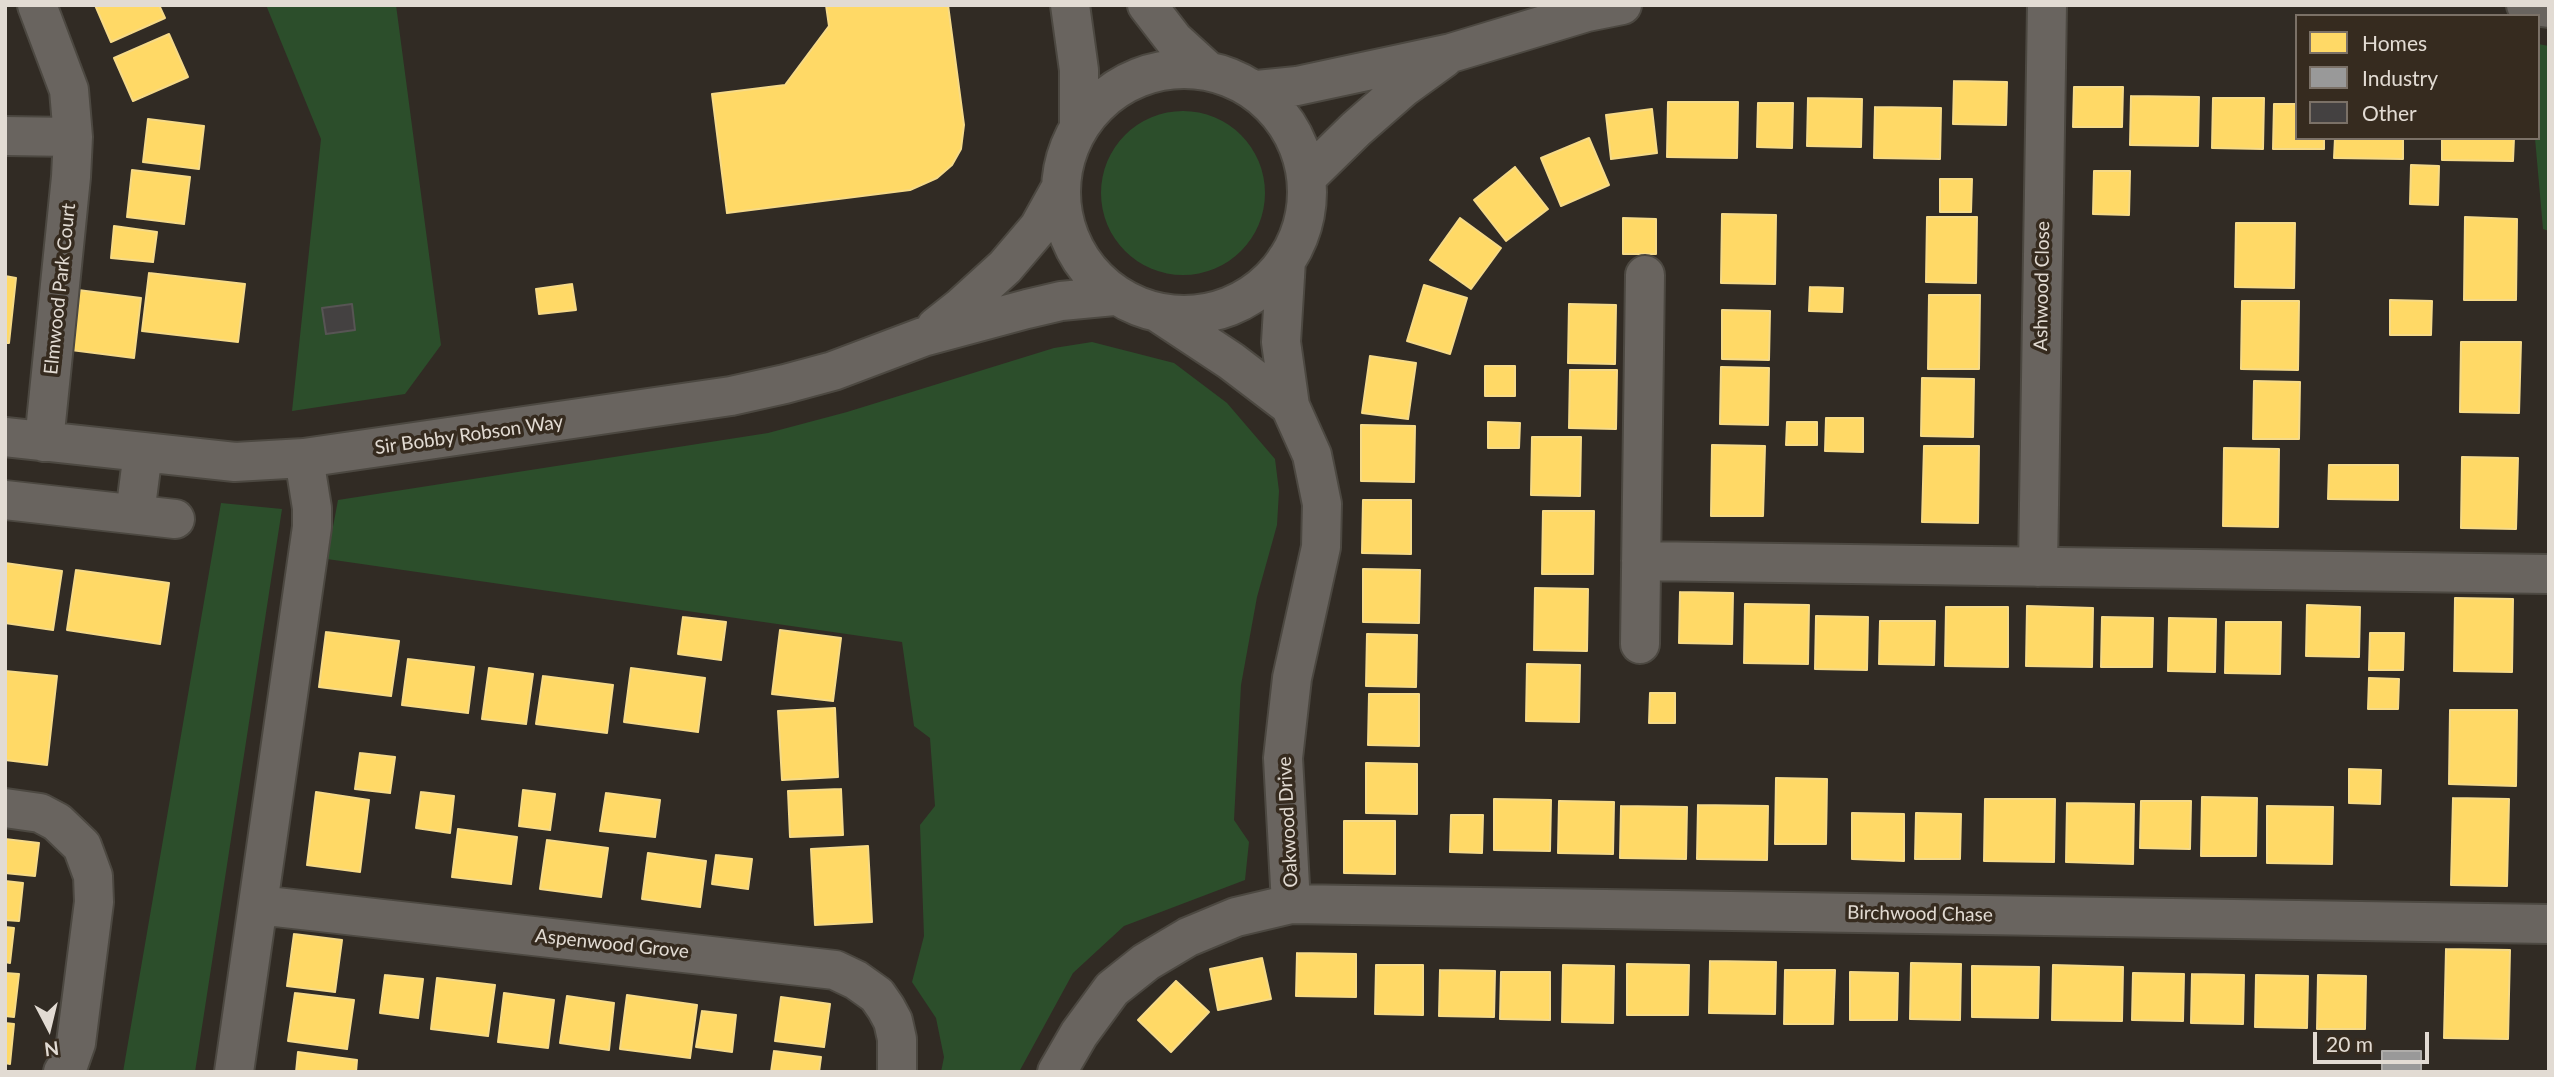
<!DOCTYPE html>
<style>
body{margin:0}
#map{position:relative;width:2554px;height:1077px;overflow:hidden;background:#312b24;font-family:Lato,sans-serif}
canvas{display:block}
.frame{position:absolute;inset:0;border:7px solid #e2dbd3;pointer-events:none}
.legend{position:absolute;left:2295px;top:14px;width:245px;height:126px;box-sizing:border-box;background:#362b1f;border:2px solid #7b7167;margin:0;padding:9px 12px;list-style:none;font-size:21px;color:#e2dbd3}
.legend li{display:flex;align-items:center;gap:14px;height:35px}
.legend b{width:35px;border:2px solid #7b7167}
.north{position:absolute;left:14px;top:993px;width:70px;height:70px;-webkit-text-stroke:5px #362b1f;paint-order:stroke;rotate:173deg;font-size:19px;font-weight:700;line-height:28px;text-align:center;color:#e2dbd3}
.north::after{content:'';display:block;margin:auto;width:24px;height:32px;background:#e2dbd3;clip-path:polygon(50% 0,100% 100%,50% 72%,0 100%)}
.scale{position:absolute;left:2313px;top:1032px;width:116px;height:32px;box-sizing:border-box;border:4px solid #e2dbd3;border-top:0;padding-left:9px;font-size:21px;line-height:24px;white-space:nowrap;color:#e2dbd3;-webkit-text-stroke:5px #362b1f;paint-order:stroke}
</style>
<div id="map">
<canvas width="2554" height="1077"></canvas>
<div class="frame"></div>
<ul class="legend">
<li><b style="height:19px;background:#ffd966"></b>Homes</li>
<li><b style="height:19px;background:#999"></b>Industry</li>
<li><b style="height:19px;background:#444141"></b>Other</li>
</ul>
<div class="north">N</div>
<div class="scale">20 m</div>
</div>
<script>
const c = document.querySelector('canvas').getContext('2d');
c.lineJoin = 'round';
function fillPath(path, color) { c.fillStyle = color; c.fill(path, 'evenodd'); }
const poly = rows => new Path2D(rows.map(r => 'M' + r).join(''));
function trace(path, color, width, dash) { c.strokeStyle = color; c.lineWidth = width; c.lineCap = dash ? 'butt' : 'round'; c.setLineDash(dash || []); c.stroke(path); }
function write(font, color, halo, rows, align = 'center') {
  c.font = font + ' Lato,sans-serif'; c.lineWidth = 7; c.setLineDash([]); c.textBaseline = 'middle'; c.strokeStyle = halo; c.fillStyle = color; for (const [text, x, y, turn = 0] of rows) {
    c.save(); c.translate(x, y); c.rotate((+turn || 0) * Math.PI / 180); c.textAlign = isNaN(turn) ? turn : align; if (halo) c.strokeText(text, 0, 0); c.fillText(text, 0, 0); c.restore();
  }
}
fillPath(poly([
 [266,5,396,5,441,345,405,394,292,411,321,139],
 [2538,44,2549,46,2549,231,2543,229,2535,138,2538,138],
 '1101 193a82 82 0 1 1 164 0a82 82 0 1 1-164 0Z',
 [1092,342,1174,363,1227,403,1275,459,1279,491,1277,525,1257,597,1241,685,1234,820,1249,842,1245,880,1124,926,1073,973,1019,1072,941,1072,944,1057,936,1018,912,982,924,936,920,825,935,806,930,738,914,726,902,642,327,559,338,500,768,433,847,412,1054,348],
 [221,503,282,509,195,1072,123,1072]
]), '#2c4e2b');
const homes = poly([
 [95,5,159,5,165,18,111,42,95,5],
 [826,5,948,5,964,125,961,149,952,165,937,178,910,190,727,213,712,94,785,85,829,26,826,5],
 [169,34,188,77,133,101,114,58,169,34],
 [1954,81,2007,82,2006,125,1953,124,1954,81],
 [2074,87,2123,87,2122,127,2073,127,2074,87],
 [2131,96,2199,97,2198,146,2130,145,2131,96],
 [1808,98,1862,99,1861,147,1807,146,1808,98],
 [2213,98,2264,98,2263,149,2212,148,2213,98],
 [1668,102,1738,102,1737,158,1667,157,1668,102],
 [1758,103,1793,103,1792,148,1757,147,1758,103],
 [2274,104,2297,104,2297,138,2324,138,2324,149,2273,149,2274,104],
 [1875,107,1941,108,1940,159,1874,158,1875,107],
 [1652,109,1657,153,1611,159,1606,115,1652,109],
 [148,119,204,126,199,169,143,162,148,119],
 [1589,138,1609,185,1561,206,1541,158,1589,138],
 [2335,138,2403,138,2403,159,2334,158,2335,138],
 [2442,138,2514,138,2513,161,2442,160,2442,138],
 [2411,165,2439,166,2438,205,2410,204,2411,165],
 [1515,167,1548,209,1506,241,1474,200,1515,167],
 [132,170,190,177,184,224,127,217,132,170],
 [2094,171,2130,171,2129,215,2093,214,2094,171],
 [1940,179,1972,179,1971,212,1940,212,1940,179],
 [1722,214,1776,215,1775,284,1721,283,1722,214],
 [1927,217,1977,217,1976,283,1926,282,1927,217],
 [2465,217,2517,219,2516,300,2464,300,2465,217],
 [1460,218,1501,248,1471,289,1430,260,1460,218],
 [1623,218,1656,219,1656,254,1623,254,1623,218],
 [2236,223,2295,223,2294,288,2235,287,2236,223],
 [114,226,157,232,153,262,111,258,114,226],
 [149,273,245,284,238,342,142,331,149,273],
 [5,276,16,278,9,343,5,343,5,276],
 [572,284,576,310,539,314,536,289,572,284],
 [1424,285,1467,298,1450,354,1407,341,1424,285],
 [1810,287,1843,288,1842,312,1809,311,1810,287],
 [78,290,141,298,134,358,71,350,78,290],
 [1929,295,1980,295,1979,369,1928,369,1929,295],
 [2390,300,2432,301,2431,335,2390,335,2390,300],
 [2242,301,2299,301,2298,370,2241,369,2242,301],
 [1569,304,1616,305,1615,364,1568,363,1569,304],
 [1722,310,1770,311,1769,360,1722,359,1722,310],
 [2461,342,2521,342,2519,413,2460,412,2461,342],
 [1370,356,1416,363,1408,419,1362,413,1370,356],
 [1485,366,1515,366,1515,396,1485,396,1485,366],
 [1721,367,1769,368,1768,425,1720,424,1721,367],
 [1570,370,1617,370,1616,429,1569,428,1570,370],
 [1922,378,1974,379,1973,437,1921,436,1922,378],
 [2254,381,2300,382,2299,439,2253,439,2254,381],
 [1826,418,1863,418,1863,452,1825,451,1826,418],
 [1488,422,1520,423,1519,448,1488,448,1488,422],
 [1787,422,1817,422,1817,445,1786,445,1787,422],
 [1361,425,1415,426,1414,482,1361,481,1361,425],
 [1532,437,1581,437,1580,496,1531,495,1532,437],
 [1712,445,1765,446,1763,516,1711,516,1712,445],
 [1924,446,1979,446,1978,523,1922,522,1924,446],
 [2224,448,2279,449,2278,527,2223,526,2224,448],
 [2462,457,2518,458,2516,529,2461,528,2462,457],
 [2329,465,2398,465,2398,500,2328,499,2329,465],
 [1363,500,1411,500,1411,554,1362,553,1363,500],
 [1543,511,1594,511,1593,574,1542,574,1543,511],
 [5,563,62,571,53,630,5,623,5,563],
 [1363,569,1420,570,1419,623,1363,622,1363,569],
 [76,570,169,583,160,644,67,630,76,570],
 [1535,588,1588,589,1587,651,1534,650,1535,588],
 [1680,592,1733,593,1732,644,1679,643,1680,592],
 [2455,598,2513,599,2512,672,2454,671,2455,598],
 [1745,604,1809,605,1808,664,1744,663,1745,604],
 [2307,605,2360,607,2359,657,2306,656,2307,605],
 [2027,606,2093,608,2092,667,2026,666,2027,606],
 [1946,607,2008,607,2008,667,1945,666,1946,607],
 [1816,616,1868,617,1867,670,1815,669,1816,616],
 [683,617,726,622,721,660,678,654,683,617],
 [2102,617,2153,618,2152,667,2101,667,2102,617],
 [2169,618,2216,619,2215,672,2168,671,2169,618],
 [1880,621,1935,621,1934,665,1879,664,1880,621],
 [2226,622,2281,622,2280,674,2225,673,2226,622],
 [780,630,841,638,833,701,772,694,780,630],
 [326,632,399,641,391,696,319,687,326,632],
 [2370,633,2404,633,2403,670,2369,670,2370,633],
 [1367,634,1417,635,1416,687,1366,686,1367,634],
 [408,659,474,667,468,713,402,705,408,659],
 [1527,664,1580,665,1579,722,1526,721,1527,664],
 [489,668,533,674,526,724,482,719,489,668],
 [631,668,705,678,698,732,624,722,631,668],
 [5,671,57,676,47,765,5,760,5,671],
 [543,676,613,685,607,733,536,724,543,676],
 [2369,678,2399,679,2398,709,2368,709,2369,678],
 [1650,693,1675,693,1675,723,1649,723,1650,693],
 [1369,694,1419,694,1419,746,1368,745,1369,694],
 [835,708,838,777,782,780,778,711,835,708],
 [2450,710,2517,710,2516,786,2449,784,2450,710],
 [360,753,395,757,390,793,355,789,360,753],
 [1366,763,1417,764,1417,814,1366,813,1366,763],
 [2349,769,2381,770,2380,804,2349,803,2349,769],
 [1776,778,1827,779,1826,844,1775,844,1776,778],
 [841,789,843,835,790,837,788,791,841,789],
 [523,790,555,794,550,830,519,826,523,790],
 [316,792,369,800,360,872,307,865,316,792],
 [421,792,454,796,450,833,416,828,421,792],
 [606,793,660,800,655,837,600,831,606,793],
 [2202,797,2257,798,2256,856,2201,856,2202,797],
 [2453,798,2509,799,2507,886,2451,885,2453,798],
 [1494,799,1551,800,1550,851,1494,850,1494,799],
 [1985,799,2055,799,2054,862,1984,861,1985,799],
 [1559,801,1614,802,1613,854,1558,853,1559,801],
 [2141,801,2191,801,2190,849,2140,848,2141,801],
 [2067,803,2134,804,2133,864,2066,862,2067,803],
 [1698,805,1768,806,1767,860,1697,859,1698,805],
 [1621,806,1687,807,1686,859,1620,858,1621,806],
 [2267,806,2333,807,2332,864,2267,863,2267,806],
 [1852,813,1904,814,1904,861,1852,859,1852,813],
 [1916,813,1961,814,1960,859,1915,859,1916,813],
 [1451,815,1483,815,1482,853,1450,852,1451,815],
 [1344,821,1395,821,1395,874,1344,873,1344,821],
 [458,829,517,837,511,884,452,877,458,829],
 [5,839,39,843,35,876,5,873,5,839],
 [547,840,608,848,601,897,540,889,547,840],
 [868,846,872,922,815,925,811,849,868,846],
 [648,853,706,861,700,907,642,899,648,853],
 [716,855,752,859,748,889,712,884,716,855],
 [5,881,23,883,19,921,5,920,5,881],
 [5,927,14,928,10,963,5,962,5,927],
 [294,934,342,940,335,992,287,986,294,934],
 [2446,949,2510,950,2508,1039,2444,1038,2446,949],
 [1297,953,1356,954,1356,997,1296,996,1297,953],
 [1262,958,1271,999,1218,1010,1210,969,1262,958],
 [1710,961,1776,962,1775,1014,1709,1013,1710,961],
 [1911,963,1961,964,1960,1020,1910,1019,1911,963],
 [1627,964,1689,965,1688,1015,1627,1015,1627,964],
 [1376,965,1423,965,1423,1015,1375,1014,1376,965],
 [1563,965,1614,966,1613,1023,1562,1022,1563,965],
 [2053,965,2123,967,2122,1021,2052,1020,2053,965],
 [1972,966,2039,967,2038,1018,1972,1017,1972,966],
 [1440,970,1495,971,1494,1017,1439,1016,1440,970],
 [1785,970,1835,970,1833,1024,1784,1024,1785,970],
 [1501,972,1550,972,1550,1020,1500,1019,1501,972],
 [1850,972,1898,973,1897,1020,1850,1020,1850,972],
 [5,973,19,974,14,1017,5,1016,5,973],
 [2133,973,2184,974,2183,1021,2132,1020,2133,973],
 [2192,974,2244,975,2243,1024,2191,1023,2192,974],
 [385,975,423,979,418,1018,380,1013,385,975],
 [2256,975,2308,976,2307,1028,2255,1027,2256,975],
 [2318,975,2366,976,2365,1029,2317,1029,2318,975],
 [437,978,495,985,488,1036,431,1029,437,978],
 [1176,981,1209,1012,1171,1052,1138,1020,1176,981],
 [295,993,354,1000,347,1049,288,1041,295,993],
 [504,993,554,1000,548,1048,498,1042,504,993],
 [627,995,697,1005,690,1058,620,1049,627,995],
 [567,996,614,1003,609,1050,560,1043,567,996],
 [781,997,830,1004,824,1047,775,1041,781,997],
 [702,1011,736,1015,732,1052,696,1047,702,1011],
 [5,1023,14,1024,10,1064,5,1063,5,1023],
 [774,1051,821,1057,819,1072,771,1072,774,1051],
 [298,1052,357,1060,356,1072,296,1072,298,1052]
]);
fillPath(homes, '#ffd966');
trace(homes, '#f6da87', 2);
const industry = poly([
 [2382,1051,2421,1051,2421,1072,2382,1072,2382,1051]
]);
fillPath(industry, '#999');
trace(industry, '#afadaa', 2);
const building = poly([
 [352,304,355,330,326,334,322,308,352,304]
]);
fillPath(building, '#444141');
trace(building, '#575554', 2);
const minor = poly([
 [37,5,69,90,73,137,71,177,44,442],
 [1070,5,1079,70,1079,125],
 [1147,5,1174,40,1208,71],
 [2526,5,2549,8],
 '1061 192a123 123 0 1 1 246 0a123 123 0 1 1-246 0Z',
 [1257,90,1297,86,1451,53,1587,12,1622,5],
 [5,136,73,137],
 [1307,177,1356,129,1404,87,1444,58],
 [1286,260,1281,342,1290,406,1312,455,1322,504,1321,547,1292,678,1283,758,1291,904],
 [1157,312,1231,361,1290,406],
 [936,327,960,308,1005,267,1039,227,1059,191],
 [5,437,235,462,304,458,731,396,785,384,833,371,923,337,1027,309,1061,301,1114,296],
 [5,500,175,519],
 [135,514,143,452],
 [1641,561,2549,574],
 [2038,567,2047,5],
 [1640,644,1645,275],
 [5,808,40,813,57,822,82,846,93,876,94,902,76,1043,69,1063,63,1072],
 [258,905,835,970,856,980,877,995,886,1008,893,1021,897,1039,897,1072],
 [234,1072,312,527,312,508,304,458],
 [1057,1072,1079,1034,1112,989,1146,962,1188,937,1236,917,1291,904,2549,924]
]);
trace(minor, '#4c4841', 42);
trace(minor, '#69645f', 38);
write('19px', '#e2dbd3', '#362b1f', [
 ["Ashwood Close",2042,286,-89],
 ["Elmwood Park Court",60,289,-84],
 ["Sir Bobby Robson Way",469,435,-8],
 ["Oakwood Drive",1288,822,-93],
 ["Birchwood Chase",1920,914,1],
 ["Aspenwood Grove",612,944,6]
]);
</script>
